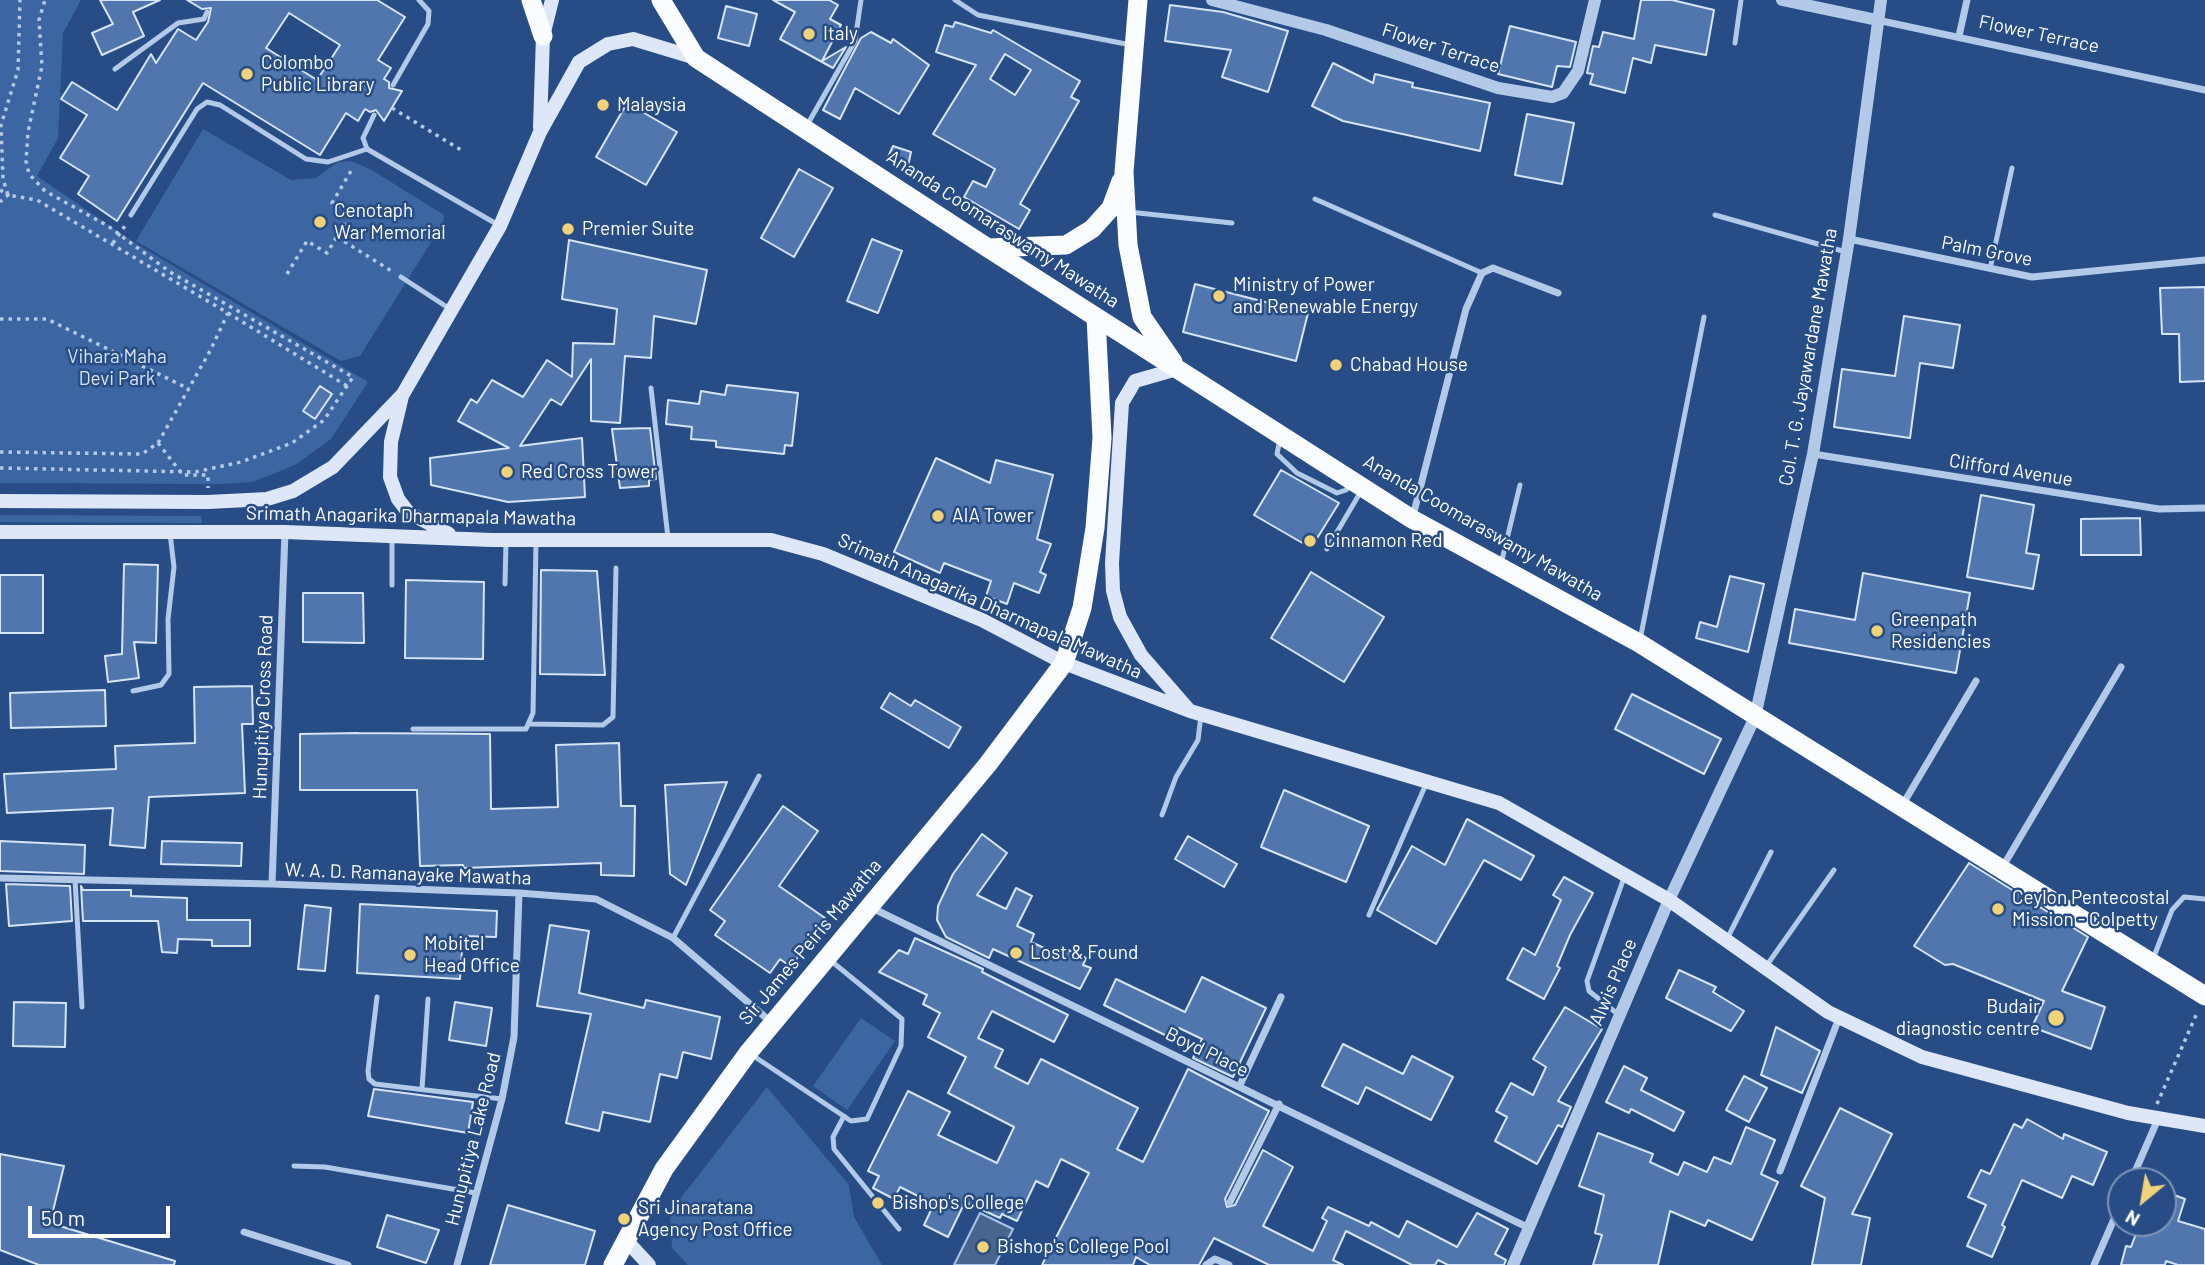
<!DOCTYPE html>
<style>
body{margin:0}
#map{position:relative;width:2205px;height:1265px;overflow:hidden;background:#284d86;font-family:Barlow,sans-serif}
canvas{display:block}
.north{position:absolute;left:2107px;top:1167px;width:70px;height:70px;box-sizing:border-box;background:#284d86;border:2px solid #7e94b6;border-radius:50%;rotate:210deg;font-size:19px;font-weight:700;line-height:28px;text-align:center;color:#fff}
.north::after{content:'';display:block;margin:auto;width:24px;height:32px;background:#f0d279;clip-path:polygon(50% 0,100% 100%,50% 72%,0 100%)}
.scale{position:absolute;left:28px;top:1206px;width:142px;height:32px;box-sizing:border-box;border:4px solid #fff;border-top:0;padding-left:9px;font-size:21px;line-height:24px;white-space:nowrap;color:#fff;-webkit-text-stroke:5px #284d86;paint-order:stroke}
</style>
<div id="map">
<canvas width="2205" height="1265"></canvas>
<div class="north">N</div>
<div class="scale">50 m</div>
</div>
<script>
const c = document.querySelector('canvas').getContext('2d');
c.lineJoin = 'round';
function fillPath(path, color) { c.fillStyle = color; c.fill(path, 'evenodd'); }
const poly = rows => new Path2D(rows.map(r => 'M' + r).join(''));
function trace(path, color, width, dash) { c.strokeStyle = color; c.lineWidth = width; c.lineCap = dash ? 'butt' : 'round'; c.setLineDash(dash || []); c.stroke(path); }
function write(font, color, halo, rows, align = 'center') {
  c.font = font + ' Barlow,sans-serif'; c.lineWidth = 5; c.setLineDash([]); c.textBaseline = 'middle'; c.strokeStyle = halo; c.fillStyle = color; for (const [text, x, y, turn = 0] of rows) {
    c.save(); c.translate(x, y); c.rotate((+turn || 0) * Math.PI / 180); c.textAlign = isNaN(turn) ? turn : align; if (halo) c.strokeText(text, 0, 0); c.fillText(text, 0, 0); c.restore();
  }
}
fillPath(poly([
 [0,0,81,0,63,33,58,138,37,176,135,243,368,382,331,439,295,465,253,482,218,484,0,483],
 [203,129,291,180,316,178,338,162,351,161,370,169,444,215,443,223,360,356,341,361,136,241],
 [0,515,201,516,202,523,0,522],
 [861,1018,895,1041,847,1110,813,1086],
 [767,1087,849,1185,854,1217,882,1265,688,1265,672,1248,670,1212]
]), '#3c66a2');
const water = poly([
 [980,1213,1013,1229,995,1265,954,1265,980,1213]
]);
fillPath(water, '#49648d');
trace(water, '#a7c3e8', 2);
const building = poly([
 [100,0,160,0,133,12,144,36,102,55,92,33,113,24,100,0],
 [187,0,377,0,405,17,378,60,391,68,384,79,389,82,389,88,402,91,384,121,376,110,370,112,365,109,358,121,346,113,320,155,203,83,117,221,78,194,89,176,60,158,87,115,61,99,72,82,117,110,151,54,156,63,178,29,196,40,208,22,211,8,202,9,187,0],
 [289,13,340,45,317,80,266,48,289,13],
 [773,0,829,0,838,5,830,19,841,25,822,61,846,47,833,68,780,39,795,12,773,0],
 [1641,0,1672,0,1714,10,1706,55,1655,45,1651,63,1633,58,1625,93,1590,84,1593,74,1587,73,1593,46,1599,47,1603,32,1634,39,1641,0],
 [1170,5,1223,12,1288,31,1268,92,1222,77,1231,50,1165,41,1170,5],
 [726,6,757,14,749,46,718,38,726,6],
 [955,22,991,33,993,30,1080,81,1071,97,1079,101,1020,204,1030,210,1019,229,964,197,973,181,986,187,995,169,933,134,976,65,936,52,945,25,953,27,955,22],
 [1005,54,1031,70,1015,95,990,79,1005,54],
 [1510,26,1576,42,1570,67,1557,66,1552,87,1498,74,1510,26],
 [871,32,891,43,893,39,929,65,899,114,855,88,840,119,823,110,861,38,871,32],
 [1333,63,1373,83,1375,74,1413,83,1412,87,1490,103,1480,151,1343,121,1312,106,1333,63],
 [627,103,677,132,646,185,596,157,627,103],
 [1527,114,1574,123,1562,184,1515,175,1527,114],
 [893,146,911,152,908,166,888,157,893,146],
 [799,169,833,188,794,257,761,238,799,169],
 [872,239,902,251,878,313,847,301,872,239],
 [569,240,707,270,696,324,654,316,651,358,625,356,620,423,591,421,591,359,561,405,551,399,520,446,582,438,585,497,508,502,431,485,430,458,509,448,458,421,471,399,477,403,492,380,523,397,547,360,572,377,573,343,614,344,617,309,562,299,569,240],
 [1195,284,1308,313,1296,361,1183,332,1195,284],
 [2205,287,2205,381,2180,382,2179,334,2162,334,2160,288,2205,287],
 [1904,316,1960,325,1953,368,1920,363,1910,438,1834,427,1842,369,1895,376,1904,316],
 [727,385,798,393,792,446,785,445,784,454,716,447,716,441,691,439,692,427,666,424,668,400,699,404,701,391,725,395,727,385],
 [320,386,332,394,315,419,303,411,320,386],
 [650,428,656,479,649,480,649,486,620,488,612,429,650,428],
 [936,458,990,483,996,460,1053,475,1037,539,1051,544,1040,572,1046,575,1039,593,1014,583,1007,604,986,596,991,581,944,563,940,573,894,552,936,458],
 [1281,470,1339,503,1311,548,1254,515,1281,470],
 [1981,495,2034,505,2026,553,2039,555,2033,589,1967,577,1981,495],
 [2140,518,2141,555,2081,555,2081,519,2140,518],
 [124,564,158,565,156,643,134,642,139,678,108,682,105,656,122,654,124,564],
 [541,570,597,571,605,675,540,674,541,570],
 [1311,572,1384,617,1344,682,1271,638,1311,572],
 [1863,573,1970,593,1956,673,1789,643,1795,609,1855,620,1863,573],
 [0,575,43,575,43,633,0,633,0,575],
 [1730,576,1764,584,1748,652,1696,638,1700,622,1717,627,1730,576],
 [406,580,484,582,483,659,405,658,406,580],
 [303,593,363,593,364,643,303,642,303,593],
 [252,686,253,724,242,724,245,793,149,797,145,848,110,845,113,808,7,813,4,774,116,769,115,746,195,743,194,687,252,686],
 [105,690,106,726,11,728,10,693,105,690],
 [890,693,911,706,915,700,961,727,949,748,881,708,890,693],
 [1632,694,1721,739,1704,774,1615,729,1632,694],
 [358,733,490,734,491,809,558,807,556,745,619,743,621,806,635,806,634,876,601,875,601,863,464,868,463,865,420,866,417,790,300,790,300,734,358,733],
 [727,782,686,885,670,874,665,785,727,782],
 [1284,790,1369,826,1346,882,1261,847,1284,790],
 [783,806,818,831,779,886,825,918,791,967,780,959,770,973,715,935,725,921,710,910,783,806],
 [1467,819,1534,856,1521,880,1484,860,1436,944,1377,910,1412,846,1445,865,1467,819],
 [982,834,1007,853,977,895,1006,909,1016,888,1032,896,1017,926,1034,934,1031,942,1062,956,1066,949,1086,958,1083,965,1091,968,1080,989,993,949,989,958,946,937,937,920,938,906,953,874,982,834],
 [1188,836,1237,864,1224,887,1175,859,1188,836],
 [0,841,85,845,84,874,0,871,0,841],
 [162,841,242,843,241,866,161,864,162,841],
 [1969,863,2088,937,2062,991,2105,1007,2091,1049,2032,1027,2044,1001,1953,964,1945,965,1914,946,1969,863],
 [1564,877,1593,893,1570,935,1557,966,1560,968,1544,999,1507,979,1523,948,1535,955,1561,900,1553,895,1564,877],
 [6,884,70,886,72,921,9,926,6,884],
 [81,886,83,890,131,890,131,896,187,898,187,920,250,920,250,946,212,946,212,940,178,939,177,953,162,952,158,921,83,921,81,886],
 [360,904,497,911,496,937,463,936,460,979,357,973,360,904],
 [305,905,331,908,325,971,298,969,305,905],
 [550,925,589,931,579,993,644,1008,646,1000,720,1017,711,1059,683,1052,677,1078,660,1074,650,1122,603,1112,599,1131,566,1123,591,1014,537,1006,550,925],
 [915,938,983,969,982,972,1068,1015,1054,1042,992,1011,978,1038,1003,1050,995,1067,1028,1084,1041,1059,1138,1108,1117,1149,1143,1162,1188,1069,1269,1111,1225,1199,1227,1207,1235,1205,1263,1150,1293,1167,1263,1226,1313,1251,1327,1221,1322,1218,1328,1207,1369,1226,1371,1222,1399,1237,1407,1221,1457,1247,1477,1213,1508,1229,1495,1254,1506,1260,1504,1265,1448,1265,1438,1260,1435,1265,1412,1265,1346,1231,1333,1260,1343,1265,1269,1265,1214,1238,1199,1265,1150,1265,1136,1257,1133,1265,1042,1265,1089,1173,1061,1159,1048,1187,1036,1181,1017,1221,1002,1214,1000,1218,965,1202,948,1237,924,1225,934,1204,900,1187,894,1199,873,1188,879,1176,868,1171,908,1091,950,1112,938,1135,997,1163,1014,1127,948,1093,966,1057,928,1037,940,1013,923,1004,927,995,879,972,899,950,908,954,915,938],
 [1679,970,1716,987,1713,992,1744,1011,1731,1031,1666,998,1679,970],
 [1202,977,1266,1008,1233,1077,1193,1058,1202,1039,1179,1028,1173,1039,1104,1005,1116,979,1185,1012,1202,977],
 [14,1002,66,1003,65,1047,13,1046,14,1002],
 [455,1002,492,1008,486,1046,449,1040,455,1002],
 [1565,1007,1602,1029,1558,1101,1571,1107,1562,1127,1558,1125,1537,1164,1495,1141,1507,1117,1496,1111,1511,1083,1533,1095,1546,1067,1533,1059,1565,1007],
 [1776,1027,1820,1051,1802,1093,1761,1075,1776,1027],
 [1343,1044,1403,1074,1412,1056,1453,1077,1431,1120,1366,1087,1358,1104,1322,1086,1343,1044],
 [1624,1066,1647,1078,1641,1090,1684,1112,1674,1131,1631,1109,1629,1113,1606,1102,1624,1066],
 [1744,1076,1767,1088,1749,1122,1726,1110,1744,1076],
 [374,1089,473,1102,468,1133,368,1116,374,1089],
 [1840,1108,1892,1134,1852,1214,1870,1218,1861,1265,1812,1265,1825,1198,1801,1186,1840,1108],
 [2027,1119,2063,1139,2064,1134,2107,1152,2093,1185,2072,1176,2062,1198,2022,1180,2002,1225,2005,1227,1992,1257,1967,1246,1986,1205,1968,1197,1981,1170,1990,1174,2014,1124,2022,1128,2027,1119],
 [1746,1127,1775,1140,1761,1174,1778,1182,1752,1240,1708,1220,1705,1226,1670,1211,1658,1265,1593,1265,1602,1235,1595,1233,1604,1195,1579,1186,1598,1133,1653,1154,1650,1162,1678,1175,1684,1162,1707,1172,1714,1157,1731,1164,1746,1127],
 [0,1154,64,1166,50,1223,175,1261,174,1265,39,1265,0,1250,0,1154],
 [2163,1191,2185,1199,2178,1221,2205,1229,2205,1265,2178,1265,2166,1261,2165,1265,2121,1265,2126,1246,2131,1247,2140,1223,2163,1223,2163,1191],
 [508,1205,595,1231,585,1265,490,1265,508,1205],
 [387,1215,439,1230,426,1263,377,1247,387,1215]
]);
fillPath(building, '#5076ad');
trace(building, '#d6e4f6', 2);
trace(poly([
 [392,108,461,150],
 [0,190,8,195,0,202],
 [337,237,393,272],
 [113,243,127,223],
 [287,274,307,241,327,253,350,215,332,203,351,171],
 [228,313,347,386],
 [0,319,47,319,189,389],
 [158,443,183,475,208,475,208,488],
 [0,452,142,454,158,443,210,351,228,313,37,200,8,195,3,179,1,125,18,70,20,0],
 [0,468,195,472,241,462,292,443,324,420,353,377,170,272,108,226,45,191,29,174,26,161,28,132,42,66,39,20,45,0],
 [2157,1104,2197,1013]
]), '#b3c9e8', 3.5, [3.5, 5]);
trace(poly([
 [955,0,978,15,1131,45],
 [1735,43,1741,0],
 [115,69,178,23,204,19,207,12],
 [393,85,428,24,429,11,419,0],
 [806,127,855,41,861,0],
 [367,149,363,138,374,115],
 [1315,199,1482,273],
 [1129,212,1232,223],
 [131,215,197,109,207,102,220,105,306,159,328,162,367,149,500,226],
 [1715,215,1846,252],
 [1990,269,2012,168],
 [401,277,450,309],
 [651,388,668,538],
 [1280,439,1277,454,1297,473,1337,493,1346,490,1351,483],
 [1327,549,1360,493],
 [1501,564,1520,485],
 [505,584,506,541],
 [392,585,392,538],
 [1640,640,1704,317],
 [133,691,161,685,169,674,168,619,174,567,170,533],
 [530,724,603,725,613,717,616,568],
 [413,729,526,729,533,713,536,542],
 [1162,815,1176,777,1198,740,1201,715],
 [75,879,82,1007],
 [1369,915,1426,784],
 [1728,937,1771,852],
 [673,938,759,776],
 [2153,959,2172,910,2184,897,2205,899],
 [1767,965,1834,870],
 [377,997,368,1071,369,1079,375,1084,502,1099],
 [1619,1015,1589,991,1587,981,1625,875],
 [752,1055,851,1121,867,1119,901,1046,902,1019,830,960],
 [422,1089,428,999],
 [844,1116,833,1137,834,1149,899,1229],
 [294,1166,325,1167,476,1193]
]), '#b3c9e8', 5);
trace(poly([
 [1877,20,2205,90],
 [1959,36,1967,0],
 [1849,239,2032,277,2205,260],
 [1813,454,2159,509,2205,508],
 [1413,516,1466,309,1482,273,1493,268,1558,293],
 [1903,804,1976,681],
 [2002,868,2121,667],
 [0,878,272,884,519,893,596,899,673,938,772,1023],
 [272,884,285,532],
 [872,908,1529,1228],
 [1240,1085,1281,997],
 [1780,1171,1839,1018],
 [2131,1181,2158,1119],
 [1230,1202,1279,1104],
 [244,1232,348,1265],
 [457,1265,502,1099,514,1037,519,893],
 [1206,1265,1215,1259,1229,1265],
 [2094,1265,2121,1203]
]), '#b3c9e8', 7);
trace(poly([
 [1212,0,1326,30,1498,88,1552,97,1563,93,1578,71,1595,0],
 [1782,0,1877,20],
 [1513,1265,1669,900,1755,717,1813,454,1849,239,1881,0]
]), '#b3c9e8', 12);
trace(poly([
 [540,127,543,36,552,0],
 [1177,369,1135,381,1122,403,1112,563,1113,591,1120,617,1141,655,1189,710],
 [402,396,391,442,390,477,398,499,408,512,449,534],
 [0,501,208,502,267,499,293,491,333,467,403,394,500,226,540,132,579,62,608,44,633,39,696,58],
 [0,532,285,532,492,540,771,540,823,554,982,620,1064,663,1190,711,1499,803,1669,900,1828,1012,1922,1057,2128,1113,2205,1126],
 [625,1239,649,1265]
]), '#dde7f7', 14);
trace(poly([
 [531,0,543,36],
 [661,0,696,58,988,248,1412,519,1639,643,2205,996],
 [1138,0,1124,172,1128,245,1142,317,1173,362],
 [988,248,1066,245,1092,229,1111,208,1121,181],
 [613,1265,664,1169,748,1053,988,764,1064,663,1082,608,1095,528,1102,438,1096,317]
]), '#fafcfe', 19);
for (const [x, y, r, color] of [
 [809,34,7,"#f0d279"],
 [247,74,7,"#f0d279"],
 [603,105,7,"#f0d279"],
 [320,222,7,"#f0d279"],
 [568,229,7,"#f0d279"],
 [1219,296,7,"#f0d279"],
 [1336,365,7,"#f0d279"],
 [507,472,7,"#f0d279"],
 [938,516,7,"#f0d279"],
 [1310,541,7,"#f0d279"],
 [1877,631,7,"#f0d279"],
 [1998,909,7,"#f0d279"],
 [1016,953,7,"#f0d279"],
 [410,955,7,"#f0d279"],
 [2056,1018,9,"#f0d279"],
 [878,1203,7,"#f0d279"],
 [624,1219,7,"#f0d279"],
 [983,1247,7,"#f0d279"]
]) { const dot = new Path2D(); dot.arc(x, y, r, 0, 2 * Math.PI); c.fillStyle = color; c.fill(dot); trace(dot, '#284d86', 2.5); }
write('19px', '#fff', '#284d86', [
 ["Italy",823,34],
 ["Colombo",261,63],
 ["Public Library",261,85],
 ["Malaysia",617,105],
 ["Cenotaph",334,211],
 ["War Memorial",334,233],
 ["Premier Suite",582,229],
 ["Ministry of Power",1233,285],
 ["and Renewable Energy",1233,307],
 ["Chabad House",1350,365],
 ["Red Cross Tower",521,472],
 ["AIA Tower",952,516],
 ["Cinnamon Red",1324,541],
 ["Greenpath",1891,620],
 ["Residencies",1891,642],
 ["Ceylon Pentecostal",2012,898],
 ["Mission - Colpetty",2012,920],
 ["Mobitel",424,944],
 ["Head Office",424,966],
 ["Lost & Found",1030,953],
 ["Budair",2040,1007,"right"],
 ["diagnostic centre",2040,1029,"right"],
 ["Bishop's College",892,1203],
 ["Sri Jinaratana",638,1208],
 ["Agency Post Office",638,1230],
 ["Bishop's College Pool",997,1247]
], 'left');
write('19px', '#fff', '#284d86', [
 ["Flower Terrace",2039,34,12],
 ["Flower Terrace",1441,48,18],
 ["Ananda Coomaraswamy Mawatha",1003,229,33],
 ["Palm Grove",1987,251,11],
 ["Col. T. G. Jayawardane Mawatha",1808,357,-80],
 ["Clifford Avenue",2011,470,9],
 ["Srimath Anagarika Dharmapala Mawatha",411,516,1],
 ["Ananda Coomaraswamy Mawatha",1483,528,30],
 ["Srimath Anagarika Dharmapala Mawatha",990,606,24],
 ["Hunupitiya Cross Road",263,707,-88],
 ["W. A. D. Ramanayake Mawatha",408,874,2],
 ["Sir James Peiris Mawatha",810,942,-50],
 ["Alwis Place",1613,982,-67],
 ["Boyd Place",1207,1052,26],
 ["Hunupitiya Lake Road",473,1139,-76]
]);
write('19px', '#d6e4f6', '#284d86', [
 ["Vihara Maha",117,357],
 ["Devi Park",117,379]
]);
</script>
